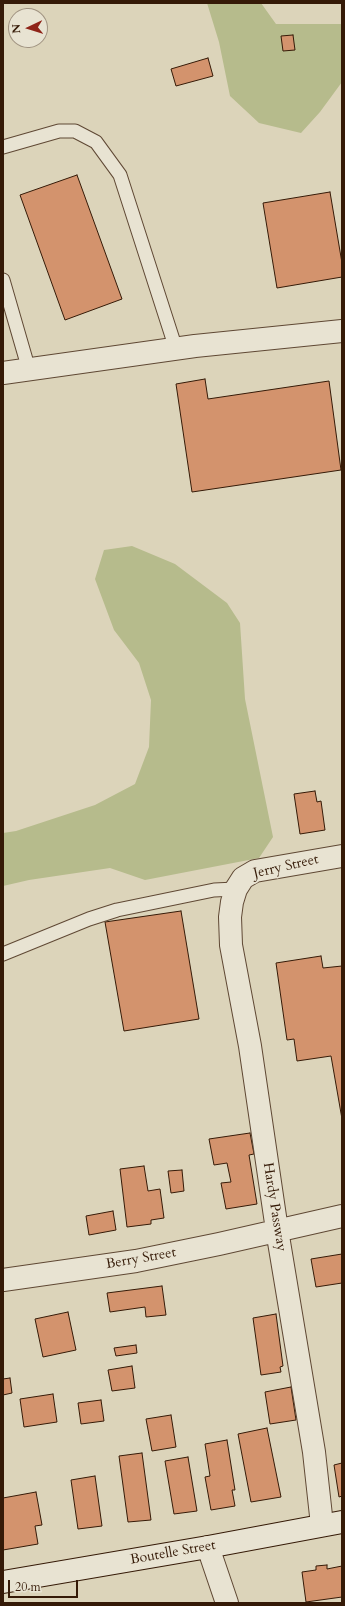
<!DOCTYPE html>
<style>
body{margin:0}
#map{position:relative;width:345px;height:1606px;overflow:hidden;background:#dcd4ba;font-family:Cardo,serif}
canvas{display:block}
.frame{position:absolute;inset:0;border:4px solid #351a07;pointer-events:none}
.north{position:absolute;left:8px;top:8px;width:40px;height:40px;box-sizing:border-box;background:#e8e3d2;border:1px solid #a09381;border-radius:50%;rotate:266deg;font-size:11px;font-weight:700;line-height:16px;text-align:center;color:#351a07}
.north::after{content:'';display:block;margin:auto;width:14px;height:18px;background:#8f2418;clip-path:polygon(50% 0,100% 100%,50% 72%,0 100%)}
.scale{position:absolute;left:8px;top:1580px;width:70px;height:18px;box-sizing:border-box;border:2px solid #351a07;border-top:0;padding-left:5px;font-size:12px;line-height:14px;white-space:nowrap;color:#351a07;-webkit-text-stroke:3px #e8e3d2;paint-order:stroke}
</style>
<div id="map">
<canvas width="345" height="1606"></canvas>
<div class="frame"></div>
<div class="north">N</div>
<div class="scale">20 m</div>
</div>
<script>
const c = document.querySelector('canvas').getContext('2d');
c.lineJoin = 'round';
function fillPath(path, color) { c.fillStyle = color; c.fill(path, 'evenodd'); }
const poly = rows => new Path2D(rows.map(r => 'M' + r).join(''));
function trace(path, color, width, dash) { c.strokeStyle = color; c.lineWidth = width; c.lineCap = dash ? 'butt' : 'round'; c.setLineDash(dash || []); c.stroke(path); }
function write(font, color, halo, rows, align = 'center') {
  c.font = font + ' Cardo,serif'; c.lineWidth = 3.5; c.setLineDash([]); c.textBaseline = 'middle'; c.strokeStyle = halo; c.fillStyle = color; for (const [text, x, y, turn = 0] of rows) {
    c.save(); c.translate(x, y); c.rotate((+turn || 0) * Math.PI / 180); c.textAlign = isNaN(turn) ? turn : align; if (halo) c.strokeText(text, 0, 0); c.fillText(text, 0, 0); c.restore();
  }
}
fillPath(poly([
 [207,3,261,3,276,24,342,24,342,82,320,112,301,133,259,123,230,96,219,42],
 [132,546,175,564,227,603,240,623,245,699,273,837,259,858,145,880,110,868,29,880,3,886,3,833,16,831,95,805,135,784,149,747,151,700,139,663,114,630,95,579,104,550]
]), '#b6bb8c');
const building = poly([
 [293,35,295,50,283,51,281,36,293,35],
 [208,58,213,76,176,86,171,69,208,58],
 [77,175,122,299,65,320,20,195,77,175],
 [330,192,342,263,342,277,277,288,263,203,330,192],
 [205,379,208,399,329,381,341,470,192,492,176,384,205,379],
 [315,791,317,802,321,801,325,830,300,834,294,794,315,791],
 [181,911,199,1019,124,1031,105,922,181,911],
 [321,956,323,968,342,966,342,1119,331,1056,297,1061,294,1039,287,1040,276,963,321,956],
 [250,1133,254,1154,249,1155,257,1204,226,1209,221,1183,231,1182,227,1163,214,1165,209,1139,250,1133],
 [144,1166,148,1191,160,1189,164,1218,151,1220,151,1224,127,1227,120,1169,144,1166],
 [182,1170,184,1191,171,1193,168,1171,182,1170],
 [113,1211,116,1230,89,1235,86,1216,113,1211],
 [342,1254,342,1283,316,1287,311,1259,342,1254],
 [162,1286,166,1315,146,1317,145,1307,110,1312,107,1293,162,1286],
 [68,1312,76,1350,43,1357,35,1319,68,1312],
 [276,1314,283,1366,280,1367,281,1372,261,1375,253,1318,276,1314],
 [136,1345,137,1353,116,1356,114,1348,136,1345],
 [132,1366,135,1388,112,1391,108,1370,132,1366],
 [10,1378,12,1393,3,1395,3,1379,10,1378],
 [291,1387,296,1420,270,1424,265,1392,291,1387],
 [53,1394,57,1422,24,1427,20,1399,53,1394],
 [101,1400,104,1421,81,1424,78,1403,101,1400],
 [171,1415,176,1447,152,1451,146,1419,171,1415],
 [267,1428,281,1497,251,1502,238,1434,267,1428],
 [227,1440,235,1490,232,1490,235,1506,211,1510,205,1477,210,1476,205,1444,227,1440],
 [142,1453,151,1520,128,1522,119,1456,142,1453],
 [188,1457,197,1511,174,1514,165,1461,188,1457],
 [342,1463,342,1496,339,1497,334,1465,342,1463],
 [95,1476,102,1526,78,1529,71,1480,95,1476],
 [36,1492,42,1525,35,1526,38,1544,3,1550,3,1498,36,1492],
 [327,1565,327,1569,342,1566,342,1597,306,1602,302,1572,316,1570,316,1566,327,1565]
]);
fillPath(building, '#d3936d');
trace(building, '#351a07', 1);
const lane = poly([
 [3,147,59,131,75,131,96,142,120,175,176,349],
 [3,280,29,370],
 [3,954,89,919,117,910,214,890,236,889]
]);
const street = poly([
 [3,373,195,346,342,331],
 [3,1280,136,1261,219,1244,342,1216],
 [322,1525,314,1452,277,1230,250,1046,231,945,230,917,232,902,236,889,243,878,255,871,342,856],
 [208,1547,227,1603]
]);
const secondary = poly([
 [3,1582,208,1547,342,1522]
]);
trace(lane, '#5f4834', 15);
trace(street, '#5f4834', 24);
trace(secondary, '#351a07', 24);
trace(lane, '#e8e3d2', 13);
trace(street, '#e8e3d2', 22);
trace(secondary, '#e8e3d2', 22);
write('14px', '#351a07', '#e8e3d2', [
 ["Jerry Street",286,867,-13],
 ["Hardy Passway",274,1207,81],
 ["Berry Street",141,1259,-10],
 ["Boutelle Street",173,1553,-10]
]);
</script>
